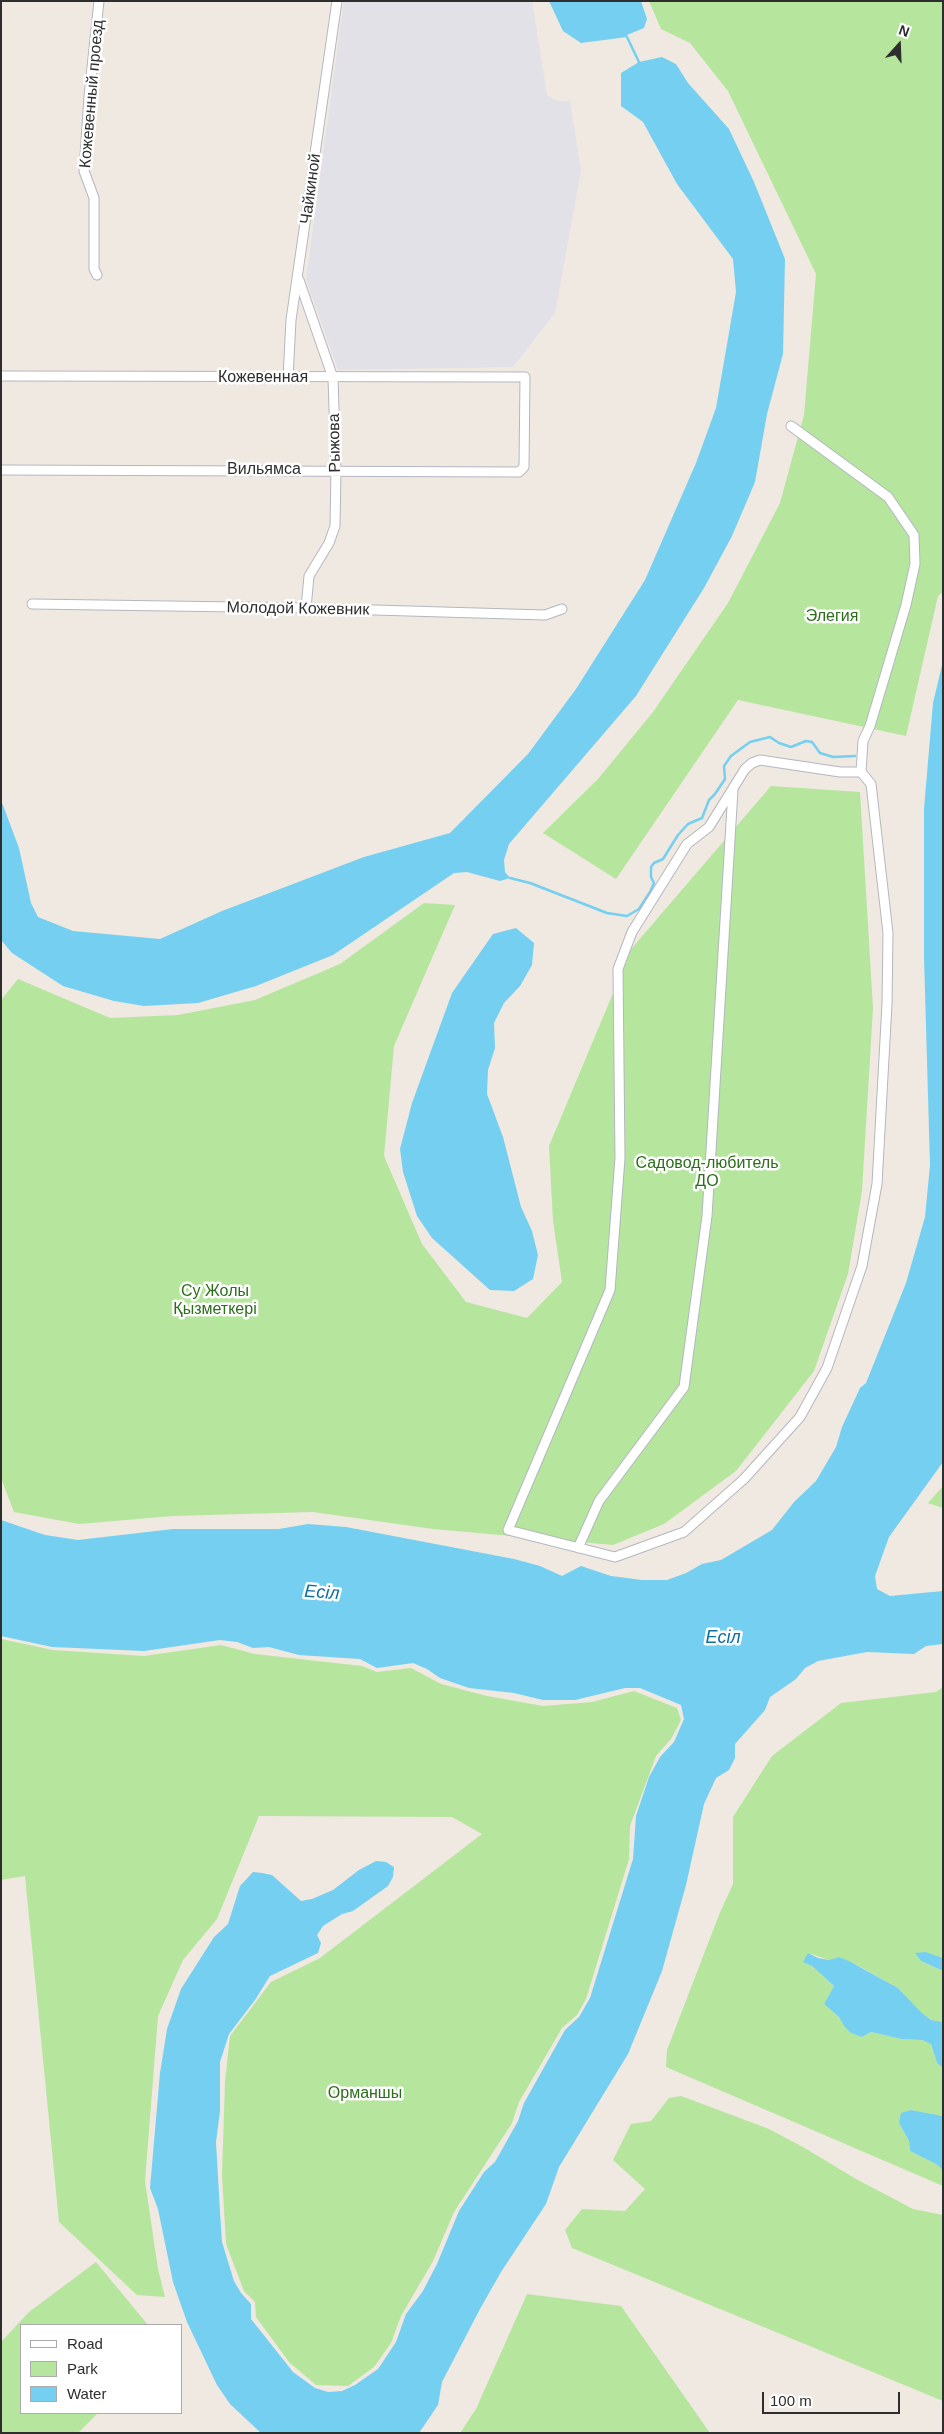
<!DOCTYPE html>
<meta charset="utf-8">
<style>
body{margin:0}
#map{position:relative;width:944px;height:2434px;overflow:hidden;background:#efe9e1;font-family:Arial,sans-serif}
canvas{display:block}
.frame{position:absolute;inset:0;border:2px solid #2e2e2e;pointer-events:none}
.legend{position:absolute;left:20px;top:2324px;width:162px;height:90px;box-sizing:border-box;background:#fff;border:1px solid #ababab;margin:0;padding:6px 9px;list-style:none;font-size:15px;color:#2e2e2e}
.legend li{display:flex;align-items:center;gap:10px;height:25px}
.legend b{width:25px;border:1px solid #ababab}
.north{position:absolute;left:874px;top:20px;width:50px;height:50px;-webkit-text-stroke:4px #fff;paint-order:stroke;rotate:20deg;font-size:14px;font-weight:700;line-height:20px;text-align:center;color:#2e2e2e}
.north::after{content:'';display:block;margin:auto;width:18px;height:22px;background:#2e2e2e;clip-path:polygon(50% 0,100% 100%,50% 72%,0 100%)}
.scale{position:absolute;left:762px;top:2392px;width:138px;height:22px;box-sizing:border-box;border:2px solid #2e2e2e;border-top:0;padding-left:6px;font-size:15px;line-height:18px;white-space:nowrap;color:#2e2e2e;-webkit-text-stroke:4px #fff;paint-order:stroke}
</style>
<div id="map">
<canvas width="944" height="2434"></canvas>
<div class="frame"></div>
<ul class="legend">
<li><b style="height:6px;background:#fff"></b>Road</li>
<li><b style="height:14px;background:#b6e59e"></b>Park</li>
<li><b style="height:14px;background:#75cff0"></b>Water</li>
</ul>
<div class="north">N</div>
<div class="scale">100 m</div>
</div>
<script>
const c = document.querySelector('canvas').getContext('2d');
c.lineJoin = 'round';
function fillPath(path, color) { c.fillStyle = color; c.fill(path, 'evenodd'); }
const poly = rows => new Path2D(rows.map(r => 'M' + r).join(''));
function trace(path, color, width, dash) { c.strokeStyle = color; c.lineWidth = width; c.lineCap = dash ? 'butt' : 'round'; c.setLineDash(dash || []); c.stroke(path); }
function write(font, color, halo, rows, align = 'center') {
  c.font = font + ' Arial,sans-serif'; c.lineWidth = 5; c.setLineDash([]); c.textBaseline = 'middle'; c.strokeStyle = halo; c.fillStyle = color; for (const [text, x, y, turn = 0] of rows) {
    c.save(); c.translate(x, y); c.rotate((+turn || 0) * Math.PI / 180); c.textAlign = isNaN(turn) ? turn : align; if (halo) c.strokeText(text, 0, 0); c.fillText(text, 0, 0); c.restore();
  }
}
fillPath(poly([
 [344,1,532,1,547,95,556,101,570,101,581,171,555,313,513,367,338,370,306,279]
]), '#e3e1e8');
fillPath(poly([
 [649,1,943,1,943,592,938,596,906,736,738,700,616,879,543,833,598,779,653,712,728,603,780,503,804,415,816,274,728,91,690,43,661,29],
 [771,786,860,792,873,1008,862,1191,848,1274,814,1371,736,1471,664,1524,613,1545,433,1529,313,1512,173,1516,79,1524,14,1512,1,1478,1,1000,18,979,110,1018,178,1015,255,1000,340,964,424,903,455,905,394,1046,384,1156,422,1244,466,1302,527,1318,562,1282,553,1221,549,1146,632,948],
 [943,1486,943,1508,928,1503],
 [1,1639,53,1650,144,1656,221,1645,255,1654,362,1666,377,1672,411,1668,441,1684,487,1696,543,1706,592,1702,634,1691,677,1708,681,1720,671,1739,656,1756,630,1826,629,1859,586,1999,577,2015,562,2028,519,2102,512,2123,454,2212,433,2261,401,2316,391,2343,374,2367,348,2386,316,2385,289,2362,256,2317,255,2302,244,2291,226,2244,222,2175,225,2082,230,2036,271,1982,320,1958,482,1834,452,1817,259,1816,217,1919,183,1960,158,2016,145,2181,158,2269,165,2297,137,2295,59,2222,25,1876,1,1880],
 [943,1687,943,1958,926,1952,921,1961,943,1971,943,2022,931,2020,922,2013,898,1988,859,1966,839,1957,829,1960,808,1953,812,1966,834,1986,824,2004,839,2017,844,2026,862,2037,871,2032,901,2039,922,2040,931,2044,937,2063,943,2068,943,2116,911,2110,899,2123,909,2141,910,2151,936,2164,943,2170,943,2186,666,2067,667,2050,719,1915,733,1884,733,1817,772,1756,841,1703,936,1692],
 [681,2096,769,2129,803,2147,856,2179,913,2209,943,2215,943,2401,572,2248,565,2230,582,2209,625,2211,645,2189,613,2160,631,2124,651,2121,669,2098],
 [96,2262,148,2325,21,2325,21,2413,98,2413,78,2433,1,2433,1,2342,29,2312],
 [527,2294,621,2306,710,2433,460,2433,476,2409]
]), '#b6e59e');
fillPath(poly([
 [549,1,641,1,647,19,644,28,627,35,627,37,581,43,563,31],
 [662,57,676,64,688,83,729,129,754,182,785,259,783,354,767,414,755,482,732,536,704,588,636,696,509,844,504,860,505,872,510,878,500,881,467,872,454,873,333,955,256,986,198,1003,144,1006,114,1001,63,986,12,953,1,940,1,800,19,848,31,903,38,917,73,931,160,939,222,911,364,857,450,833,528,754,576,689,645,580,696,463,716,408,736,292,733,259,677,184,643,122,621,106,621,73,639,62],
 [943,661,943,1462,889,1537,875,1576,877,1589,890,1596,943,1591,943,1644,926,1646,914,1654,867,1652,818,1661,805,1668,796,1679,770,1697,765,1710,735,1744,735,1758,729,1770,716,1778,704,1804,686,1885,662,1971,628,2054,559,2167,546,2204,501,2272,480,2309,442,2382,438,2405,419,2433,261,2433,230,2404,217,2385,187,2322,173,2282,158,2209,150,2188,160,2073,167,2029,181,1989,214,1937,228,1924,240,1886,253,1872,262,1873,272,1875,301,1901,312,1899,333,1890,359,1870,376,1861,386,1862,394,1867,393,1877,388,1886,353,1911,342,1914,323,1926,317,1935,321,1943,318,1953,270,1976,255,2000,229,2034,220,2062,220,2111,216,2142,220,2212,222,2242,234,2281,241,2293,251,2304,251,2319,293,2372,315,2388,328,2392,342,2391,355,2385,378,2369,396,2342,406,2314,423,2291,437,2264,459,2211,484,2172,495,2162,518,2121,524,2103,565,2030,579,2017,590,1998,633,1859,636,1816,649,1777,660,1757,674,1742,684,1719,681,1705,640,1688,625,1688,575,1700,543,1700,514,1693,469,1688,440,1678,427,1669,413,1663,377,1668,360,1659,299,1655,269,1647,253,1648,237,1642,220,1640,144,1651,52,1647,1,1636,1,1520,45,1535,78,1540,173,1529,279,1529,308,1524,346,1527,514,1559,540,1566,562,1576,581,1566,611,1576,642,1580,667,1580,686,1573,702,1564,721,1560,772,1530,794,1502,816,1481,836,1447,842,1427,860,1388,866,1383,906,1283,925,1217,930,1165,924,957,924,809,933,703],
 [516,928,534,943,532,965,520,986,504,1003,494,1023,495,1048,488,1070,487,1094,503,1137,521,1207,532,1231,538,1255,533,1279,514,1291,490,1290,432,1238,417,1216,403,1172,400,1149,412,1103,452,993,493,934],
 [926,1952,943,1958,943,1971,921,1961,915,1953],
 [808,1953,818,1958,829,1960,839,1957,849,1961,898,1988,922,2013,931,2020,943,2022,943,2068,937,2063,931,2044,922,2040,901,2039,871,2032,862,2037,851,2033,844,2026,839,2017,824,2004,834,1986,812,1966,803,1962],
 [911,2110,943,2116,943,2170,936,2164,910,2151,909,2141,899,2123,901,2113]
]), '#75cff0');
trace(poly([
 [627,37,639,62],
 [510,878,530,883,607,913,627,916,639,909,650,892,654,883,651,877,651,867,654,863,663,859,678,835,688,824,702,818,709,800,715,794,725,779,724,766,731,756,750,742,770,737,779,743,791,747,806,741,812,742,820,753,833,757,855,756]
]), '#75cff0', 2.5);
const minor = poly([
 [97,275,94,269,94,198,84,171,89,96,99,1],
 [299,280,333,378,336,470,335,526,329,543,309,576,306,608],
 [1,376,525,377,524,467,519,472,1,470],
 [288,378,291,320,337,1],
 [791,426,888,497,914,535,915,564,906,605,870,726,863,741,861,772,871,784,888,933,887,1004,877,1184,862,1266,827,1368,800,1417,744,1479,684,1532,615,1557,508,1530,610,1290,620,1158,618,969,632,932,687,844,709,827,745,769,752,763,760,760,840,772,861,772],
 [32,604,306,608,545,615,562,609],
 [578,1548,599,1501,684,1387,707,1216,733,790]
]);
trace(minor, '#b4b7c1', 11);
trace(minor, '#fff', 9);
write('16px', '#2e2e2e', '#fff', [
 ["Кожевенный проезд",92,94,-85],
 ["Чайкиной",311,189,-82],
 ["Кожевенная",263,378],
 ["Рыжова",335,443,-91],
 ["Вильямса",264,470],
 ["Молодой Кожевник",298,609,1]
]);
write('16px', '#2c6e1b', '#fff', [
 ["Элегия",832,617],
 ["Садовод-любитель",707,1164],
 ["ДО",707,1182],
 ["Су Жолы",215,1292],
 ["Қызметкері",215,1310],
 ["Орманшы",365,2094]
]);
write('italic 18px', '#0d6fa3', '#fff', [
 ["Есіл",322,1593,4],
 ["Есіл",723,1638]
]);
</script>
